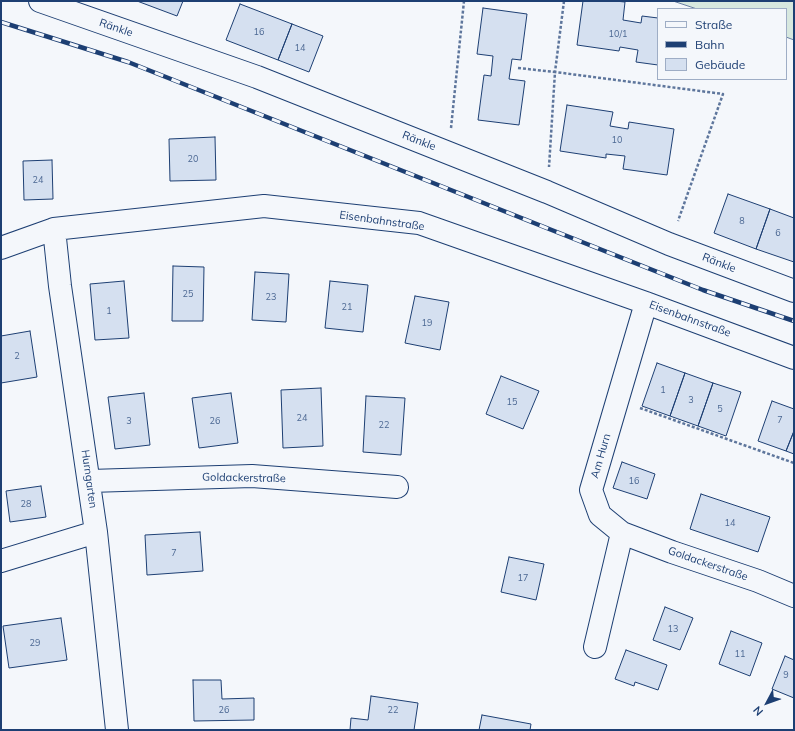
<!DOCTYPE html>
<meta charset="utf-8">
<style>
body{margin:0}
#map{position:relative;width:795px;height:731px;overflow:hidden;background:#f4f7fb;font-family:Mulish,sans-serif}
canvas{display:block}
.frame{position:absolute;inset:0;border:2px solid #1d3f73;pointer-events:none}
.legend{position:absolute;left:657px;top:8px;width:130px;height:72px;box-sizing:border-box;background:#f4f7fb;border:1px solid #9eadc5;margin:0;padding:5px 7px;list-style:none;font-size:12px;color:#1d3f73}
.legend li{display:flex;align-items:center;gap:8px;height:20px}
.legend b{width:20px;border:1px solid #9eadc5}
.north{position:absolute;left:747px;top:683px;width:40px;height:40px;-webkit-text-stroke:3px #f4f7fb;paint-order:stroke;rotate:229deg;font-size:11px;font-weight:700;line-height:16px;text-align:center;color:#1d3f73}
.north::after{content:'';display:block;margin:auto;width:14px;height:18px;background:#1d3f73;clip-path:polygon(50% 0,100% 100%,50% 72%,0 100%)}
</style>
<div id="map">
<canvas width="795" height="731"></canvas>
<div class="frame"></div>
<ul class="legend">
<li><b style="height:5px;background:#f4f7fb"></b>Straße</li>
<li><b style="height:5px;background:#1d3f73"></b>Bahn</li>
<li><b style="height:11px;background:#d5e0f0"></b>Gebäude</li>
</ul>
<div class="north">N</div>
</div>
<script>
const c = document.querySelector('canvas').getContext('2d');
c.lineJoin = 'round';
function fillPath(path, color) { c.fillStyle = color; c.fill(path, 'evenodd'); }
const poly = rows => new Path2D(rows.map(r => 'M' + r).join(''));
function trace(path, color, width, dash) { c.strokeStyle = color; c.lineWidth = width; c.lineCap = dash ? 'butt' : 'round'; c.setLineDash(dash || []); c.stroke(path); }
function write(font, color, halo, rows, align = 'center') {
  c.font = font + ' Mulish,sans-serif'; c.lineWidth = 3; c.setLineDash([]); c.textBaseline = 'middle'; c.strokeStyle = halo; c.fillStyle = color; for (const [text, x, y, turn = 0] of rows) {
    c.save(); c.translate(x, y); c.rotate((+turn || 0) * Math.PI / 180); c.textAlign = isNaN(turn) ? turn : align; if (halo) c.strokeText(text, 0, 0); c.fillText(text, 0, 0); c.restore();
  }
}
const green = poly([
 [673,1,794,1,794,40,786,37,786,9,697,9,673,1]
]);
fillPath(green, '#d7e8df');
trace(green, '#687fa3', 1);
const building = poly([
 [137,1,183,1,177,16,137,1],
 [583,1,615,1,625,2,623,20,641,23,642,16,658,18,658,65,636,62,638,50,620,47,619,51,577,45,583,1],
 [240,4,292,24,278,60,226,40,240,4],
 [483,8,527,14,521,60,512,59,509,79,525,81,519,125,478,120,484,75,491,76,493,56,477,54,483,8],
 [292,24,323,36,309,72,278,60,292,24],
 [567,105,613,112,610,126,628,129,629,122,674,129,667,175,623,169,625,156,606,154,606,158,560,151,567,105],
 [215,137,216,180,170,181,169,139,215,137],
 [52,160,53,199,24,200,23,161,52,160],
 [728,194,770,209,756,249,714,233,728,194],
 [770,209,794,218,794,262,756,249,770,209],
 [173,266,204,267,203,321,172,321,173,266],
 [255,272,289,274,286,322,252,320,255,272],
 [124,281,129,338,95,340,90,284,124,281],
 [330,281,368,285,363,332,325,328,330,281],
 [415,296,449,302,440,350,405,343,415,296],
 [30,331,37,377,1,383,1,336,30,331],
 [657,363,685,373,670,416,642,406,657,363],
 [685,373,713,383,698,426,670,416,685,373],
 [501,376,539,391,523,429,486,414,501,376],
 [713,383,741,392,726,436,698,426,713,383],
 [321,388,323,446,283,448,281,390,321,388],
 [144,393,150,445,115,449,108,397,144,393],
 [231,393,238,443,199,448,192,398,231,393],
 [366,396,405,398,401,455,363,452,366,396],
 [772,401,794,409,794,431,786,451,758,441,772,401],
 [794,431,794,454,786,451,794,431],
 [622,462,655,474,647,499,613,488,622,462],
 [41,486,46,517,10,522,6,491,41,486],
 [701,494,770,517,758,552,690,529,701,494],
 [200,532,203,571,147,575,145,535,200,532],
 [509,557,544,564,536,600,501,592,509,557],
 [665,607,693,618,680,650,653,640,665,607],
 [61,618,67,660,9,668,3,626,61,618],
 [731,631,762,643,750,676,719,664,731,631],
 [626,650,667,665,658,690,635,682,634,686,615,679,626,650],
 [785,656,794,660,794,698,772,689,785,656],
 [193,680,221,680,222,699,254,698,254,720,194,721,193,680],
 [371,696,418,703,414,730,350,730,351,718,368,720,371,696],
 [482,715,531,724,530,730,479,730,482,715]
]);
fillPath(building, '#d5e0f0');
trace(building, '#1d3f73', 1);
const minor = poly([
 [40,1,257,77,547,192,669,244,794,291],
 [54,229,60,286,96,532,117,730],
 [1,248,54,229,264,206,419,223,646,303,794,358],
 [90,481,252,476,397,487],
 [622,533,672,552,758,581,794,596],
 [1,561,96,532],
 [595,647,622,533,600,515,591,490,646,303]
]);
trace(minor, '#1d3f73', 24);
trace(poly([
 [564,1,555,72,723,94,678,221],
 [518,68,555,72,549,167],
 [451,128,464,1],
 [640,408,794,463]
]), '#5e769c', 2.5, [3, 2]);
trace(minor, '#f4f7fb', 22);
const rail = poly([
 [1,22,128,62,703,290,794,321]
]);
trace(rail, '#1d3f73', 4.5);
trace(rail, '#f4f7fb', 3, [9]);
write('9px', '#4b6792', null, [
 ["16",259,32],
 ["10/1",618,34],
 ["14",300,48],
 ["10",617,140],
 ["20",193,159],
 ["24",38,180],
 ["8",742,221],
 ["6",778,233],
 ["25",188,294],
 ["23",271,297],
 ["21",347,307],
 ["1",109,311],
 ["19",427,323],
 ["2",17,356],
 ["1",663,390],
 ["3",691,400],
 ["15",512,402],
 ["5",720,409],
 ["24",302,418],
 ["7",780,420],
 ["3",129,421],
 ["26",215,421],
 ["22",384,425],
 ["16",634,481],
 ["28",26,504],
 ["14",730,523],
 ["7",174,553],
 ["17",523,578],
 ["13",673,629],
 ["29",35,643],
 ["11",740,654],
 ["9",786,675],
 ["26",224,710],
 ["22",393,710]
]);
write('11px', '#1d3f73', '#f4f7fb', [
 ["Ränkle",116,28,19],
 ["Ränkle",419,141,21],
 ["Eisenbahnstraße",382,221,8],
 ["Ränkle",719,263,21],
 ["Eisenbahnstraße",690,319,20],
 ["Am Hurn",601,456,-74],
 ["Goldackerstraße",244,478,1],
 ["Hurngarten",89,479,82],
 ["Goldackerstraße",708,564,19]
]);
</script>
